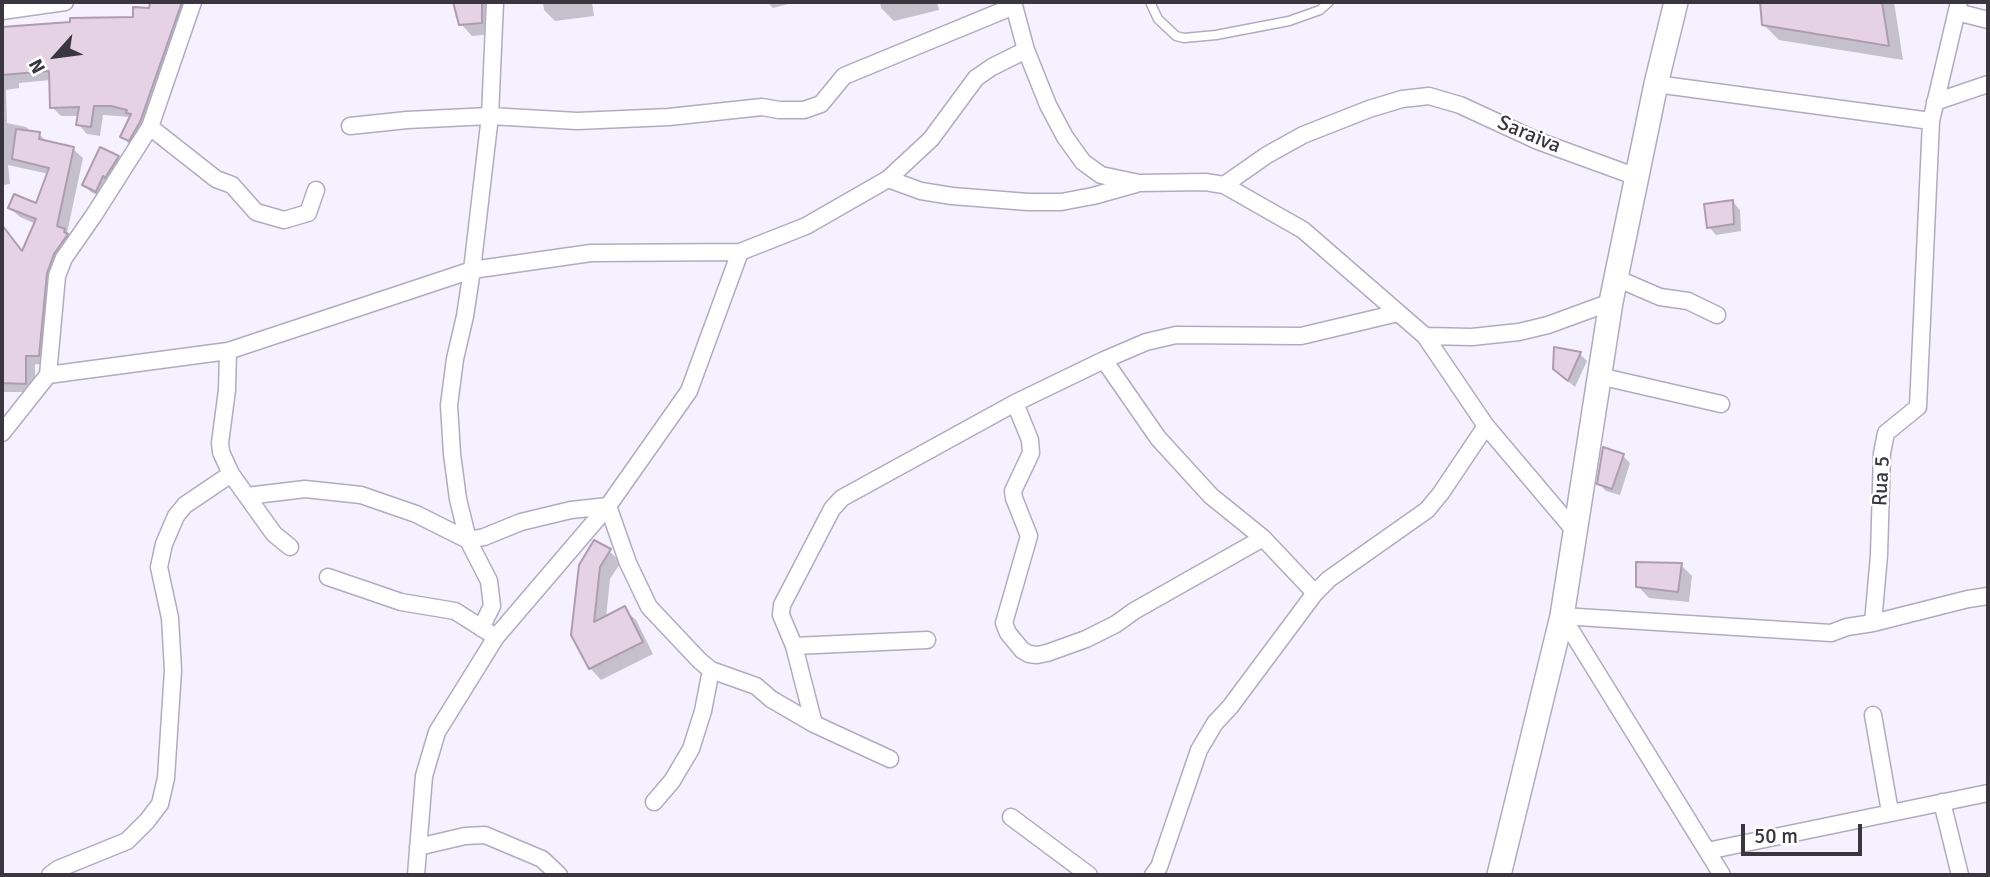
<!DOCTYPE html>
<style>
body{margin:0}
#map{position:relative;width:1990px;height:877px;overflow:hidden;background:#f5f1ff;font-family:Signika,sans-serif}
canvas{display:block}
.frame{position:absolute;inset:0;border:4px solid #39363f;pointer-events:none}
.north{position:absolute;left:21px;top:21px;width:70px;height:70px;-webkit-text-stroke:5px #fff;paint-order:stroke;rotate:242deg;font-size:19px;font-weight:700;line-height:28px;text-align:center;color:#39363f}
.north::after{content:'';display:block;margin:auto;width:24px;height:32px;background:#39363f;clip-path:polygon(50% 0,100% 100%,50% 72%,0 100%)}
.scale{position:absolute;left:1741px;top:824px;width:121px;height:32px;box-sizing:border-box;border:4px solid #39363f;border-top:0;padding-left:9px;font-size:21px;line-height:24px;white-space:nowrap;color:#39363f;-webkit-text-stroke:5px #fff;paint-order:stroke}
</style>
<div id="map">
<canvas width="1990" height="877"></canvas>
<div class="frame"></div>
<div class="north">N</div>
<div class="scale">50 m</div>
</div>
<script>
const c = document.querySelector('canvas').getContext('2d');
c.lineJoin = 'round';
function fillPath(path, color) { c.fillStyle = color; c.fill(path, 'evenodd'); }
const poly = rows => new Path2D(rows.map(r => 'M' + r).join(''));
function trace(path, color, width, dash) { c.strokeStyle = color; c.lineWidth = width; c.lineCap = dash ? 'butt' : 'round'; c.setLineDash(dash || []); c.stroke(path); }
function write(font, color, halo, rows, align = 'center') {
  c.font = font + ' Signika,sans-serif'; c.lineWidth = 5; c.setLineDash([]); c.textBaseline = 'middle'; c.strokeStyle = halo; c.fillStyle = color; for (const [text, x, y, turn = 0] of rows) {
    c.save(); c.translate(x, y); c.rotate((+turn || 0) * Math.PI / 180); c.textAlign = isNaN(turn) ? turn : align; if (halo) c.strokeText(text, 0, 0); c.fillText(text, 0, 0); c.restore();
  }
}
fillPath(poly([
 [455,2,492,2,492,34,472,36,461,24],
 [543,2,592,2,594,16,555,21,544,10],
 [767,2,796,2,773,8],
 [880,2,937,2,939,10,894,21,881,8],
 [1762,2,1894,2,1903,60,1779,40,1764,25],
 [181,3,191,12,149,132,131,146,122,136,131,117,103,115,100,136,87,134,78,124,79,116,61,116,52,107,51,80,19,83,19,88,6,90,7,123,26,127,33,133,39,134,48,143,73,149,83,158,67,233,74,240,63,264,48,365,35,364,35,392,2,392,2,224,23,253,36,224,20,217,10,208,37,205,49,174,8,165,10,184,2,185,2,29,135,19,150,10],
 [101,149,118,158,125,165,103,198,91,192,84,185],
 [1733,202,1740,210,1741,231,1716,235,1709,227],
 [1580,354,1587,361,1575,387,1562,376],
 [1623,456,1630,463,1620,495,1606,491,1599,484],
 [609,551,621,562,610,579,606,618,624,609,636,620,653,654,601,680,590,668,581,566],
 [1681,565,1692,576,1689,602,1649,598,1638,586]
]), '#0003');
const building = poly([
 [182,2,140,122,129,141,120,137,131,114,126,113,127,110,111,106,94,106,91,127,76,125,79,107,50,108,49,71,2,75,2,27,70,22,70,18,133,17,133,7,149,8,150,3,182,2],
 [453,2,482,2,482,23,459,25,453,2],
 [1760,2,1882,2,1889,46,1762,25,1760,2],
 [16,129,40,132,39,139,74,147,57,226,65,229,64,232,68,234,54,254,47,273,39,356,26,356,26,384,2,383,2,225,22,251,36,219,8,208,14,194,36,203,49,168,12,159,16,129],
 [100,147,119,156,105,178,103,176,96,192,82,185,100,147],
 [1733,200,1734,224,1707,228,1704,204,1733,200],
 [1554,347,1581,352,1568,381,1553,369,1554,347],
 [1603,447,1624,454,1612,489,1597,484,1603,447],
 [594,540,611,549,600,567,594,622,625,606,643,642,589,669,571,635,579,565,594,540],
 [1636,562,1682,563,1678,592,1636,587,1636,562]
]);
fillPath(building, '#e5d2e5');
trace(building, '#af9daf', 2);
const service = poly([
 [1150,2,1158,19,1176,36,1184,38,1216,35,1289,21,1320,10,1329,2]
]);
const minor = poly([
 [1013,2,1026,50,1048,105,1065,137,1083,162,1101,175,1139,183,1205,182,1224,185,1303,230,1425,336,1486,426,1574,530],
 [2,11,65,2],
 [1957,12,1988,20],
 [1656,84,1931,121],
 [1935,102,1988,84],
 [350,126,407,120,490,116,577,121,669,117,762,107,779,110,804,110,821,104,844,76,1014,6],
 [150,127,216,179,232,185,256,212,284,220,308,213,316,190],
 [888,179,921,191,952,196,1028,202,1061,202,1093,196,1136,184],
 [1224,185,1267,155,1303,135,1369,109,1402,99,1429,96,1460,105,1538,141,1637,177],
 [1616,278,1660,297,1688,301,1717,315],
 [1425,336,1472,337,1519,332,1548,325,1611,302],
 [228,351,227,390,220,443,221,452,231,474,274,534,290,547],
 [1104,360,1158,438,1211,496,1263,538,1315,593],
 [48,375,228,351,472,270,591,253,740,252],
 [1599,376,1721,404],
 [1015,403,1030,440,1031,453,1013,491,1014,498,1029,536,1004,623,1008,633,1022,650,1029,654,1037,655,1047,653,1086,639,1116,624,1134,611,1263,538],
 [2,433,48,375,57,276,64,258,94,215,150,127,193,2],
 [247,496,305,489,361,495,416,514,468,540,484,537,521,522,571,510,608,506,628,563,649,607,700,661,711,670,756,686,771,699,814,724,890,759],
 [328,577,401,602,455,611,488,632],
 [1562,616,1831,633,1847,627,1873,623,1879,555,1882,453,1886,433,1918,407,1931,121,1959,2],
 [1562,616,1722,875],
 [1873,623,1968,599,1988,596],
 [481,628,492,606,489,581,468,540,458,499,452,454,449,405,455,359,465,316,472,270,490,116,495,2],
 [794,646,927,640],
 [1873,715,1890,812],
 [814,724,794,646,781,615,782,605,832,509,842,498,1015,403,1104,360,1146,342,1176,335,1301,336,1398,313],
 [654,802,672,781,691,749,703,711,711,670],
 [1942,802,1960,875],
 [1011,817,1089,875],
 [418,847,465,836,485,835,542,859,559,875],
 [1707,851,1988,793],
 [50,875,58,869,127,841,147,821,160,804,166,778,173,670,170,618,159,567,164,544,176,516,185,505,231,474],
 [416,875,424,776,437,732,496,637,608,506,689,391,740,252,806,226,888,179,931,139,976,78,992,67,1026,50],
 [1153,875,1159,867,1199,750,1215,723,1230,707,1315,593,1329,579,1427,510,1441,493,1486,426]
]);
const secondary = poly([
 [1499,875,1562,616,1611,302,1656,84,1676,2]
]);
trace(service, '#b1abc1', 11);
trace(minor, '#b1abc1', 19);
trace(secondary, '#b1abc1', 26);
trace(service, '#fff', 8);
trace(minor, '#fff', 16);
trace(secondary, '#fff', 23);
write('21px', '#39363f', '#fff', [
 ["Saraiva",1529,135,23],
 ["Rua 5",1882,481,-87]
]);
</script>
